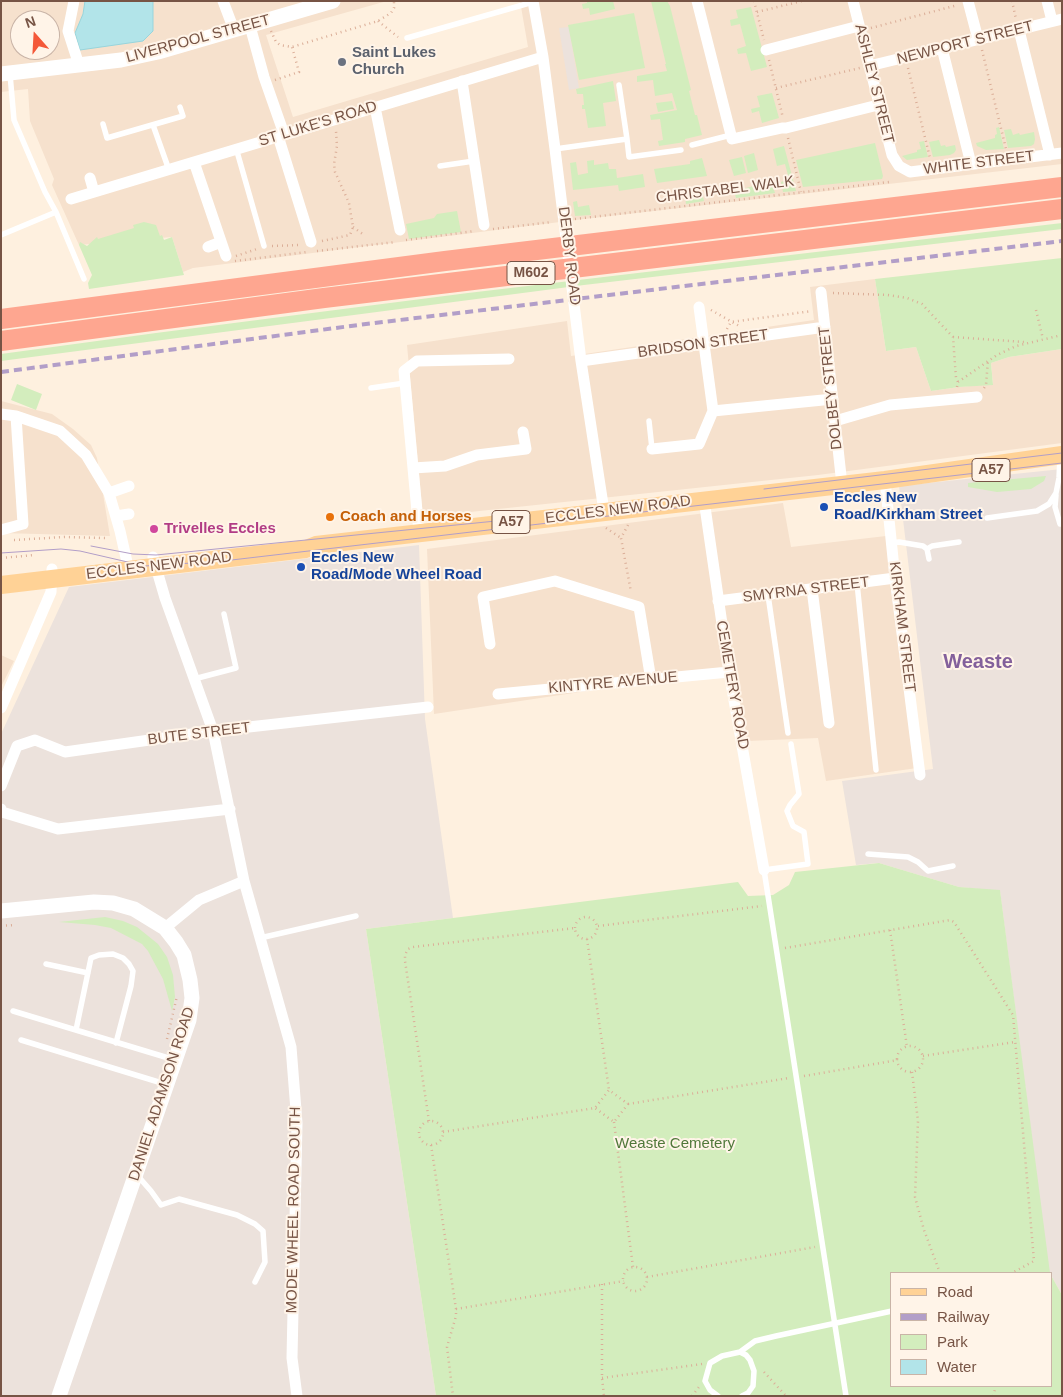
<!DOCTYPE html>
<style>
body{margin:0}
#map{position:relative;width:1063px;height:1397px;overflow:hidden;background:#fef0df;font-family:Arial,sans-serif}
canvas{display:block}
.frame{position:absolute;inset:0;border:2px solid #775445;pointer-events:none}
.legend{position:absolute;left:890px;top:1272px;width:162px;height:115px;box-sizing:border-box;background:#fff4e8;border:1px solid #c9b4a7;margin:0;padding:6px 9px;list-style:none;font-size:15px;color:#775445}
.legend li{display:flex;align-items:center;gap:10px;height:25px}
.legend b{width:25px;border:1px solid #c9b4a7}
.north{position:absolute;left:10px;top:10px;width:50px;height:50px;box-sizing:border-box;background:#fff4e8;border:1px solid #c9b4a7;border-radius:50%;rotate:341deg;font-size:14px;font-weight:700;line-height:20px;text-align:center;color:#775445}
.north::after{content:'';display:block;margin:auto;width:18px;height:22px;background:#f45839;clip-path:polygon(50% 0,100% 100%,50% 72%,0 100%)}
</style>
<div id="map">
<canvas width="1063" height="1397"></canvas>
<div class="frame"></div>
<ul class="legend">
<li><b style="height:6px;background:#ffd296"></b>Road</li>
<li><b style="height:6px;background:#b29ec8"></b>Railway</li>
<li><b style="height:14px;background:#d3edbd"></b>Park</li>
<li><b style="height:14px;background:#b2e4e9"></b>Water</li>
</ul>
<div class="north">N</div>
</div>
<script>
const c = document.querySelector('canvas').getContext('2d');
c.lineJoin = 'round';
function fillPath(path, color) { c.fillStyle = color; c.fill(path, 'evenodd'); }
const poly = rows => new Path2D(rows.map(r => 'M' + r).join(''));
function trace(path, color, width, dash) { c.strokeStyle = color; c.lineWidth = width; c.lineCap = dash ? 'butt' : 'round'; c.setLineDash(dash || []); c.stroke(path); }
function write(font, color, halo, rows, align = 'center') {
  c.font = font + ' Arial,sans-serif'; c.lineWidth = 4; c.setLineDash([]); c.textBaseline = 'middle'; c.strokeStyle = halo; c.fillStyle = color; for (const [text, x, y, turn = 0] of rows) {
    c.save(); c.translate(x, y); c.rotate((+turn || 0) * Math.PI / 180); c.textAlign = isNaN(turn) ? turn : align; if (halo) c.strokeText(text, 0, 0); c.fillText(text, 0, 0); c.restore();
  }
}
fillPath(poly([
 [1,1,387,1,266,35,293,117,528,47,520,1,1062,1,1062,164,576,220,193,268,183,272,172,237,79,245,52,185,54,179,30,121,28,89,1,92],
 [20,20,50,20,50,50,20,50],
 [875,279,886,351,916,347,931,391,959,387,993,384,991,363,1009,357,1062,349,1062,443,818,475,423,517,407,345,567,321,571,356,814,320,810,287],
 [1,401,52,414,73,429,91,445,97,458,110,536,1,533],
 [783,503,791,547,886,536,924,767,826,781,818,738,748,741,733,669,434,714,427,549],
 [1,655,14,661,1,687]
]), '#f6e1cd');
fillPath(poly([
 [569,27,579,88,569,90,559,28],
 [1062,469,1062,1295,1052,1277,1052,1273,1049,1272,1000,891,959,887,879,863,856,865,842,781,933,769,899,486],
 [419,545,425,719,453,918,366,929,436,1396,1,1396,1,734,69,587]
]), '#ece2dc');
fillPath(poly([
 [587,1,613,1,615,9,590,15,589,8,583,9,582,4,587,3],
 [651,1,667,1,670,6,691,90,689,91,695,115,697,115,702,135,685,139,685,142,659,146,658,141,663,140,660,119,651,120,650,115,677,110,672,93,655,96,653,80,637,82,637,76,667,71,665,64,666,64],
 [751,7,767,67,751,71,746,53,738,54,737,49,746,46,740,24,731,26,730,20,738,18,736,10],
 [634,13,645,68,579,80,568,25],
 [613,81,616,101,603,103,606,126,588,128,585,109,582,109,582,105,584,105,583,94,577,94,576,89],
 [772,93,779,118,762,123,759,111,752,113,751,109,760,107,757,96],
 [672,101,674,109,658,112,656,103],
 [999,127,1004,149,986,150,977,146,976,143,995,138,995,135,997,134,996,128],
 [1011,129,1013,135,1019,133,1020,135,1034,132,1035,139,1034,144,1031,146,1008,148,1004,130],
 [939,140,941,146,945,145,946,147,955,145,956,150,954,153,950,155,933,157,929,142],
 [924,141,928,157,907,160,902,156,917,152,917,150,921,149,919,142],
 [875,143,883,176,882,179,803,187,796,160],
 [784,146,796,191,783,192,781,182,789,179,785,164,777,166,773,149],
 [754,153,758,170,748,173,744,156],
 [742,157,746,173,734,176,729,160],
 [702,158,707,176,657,183,654,169,690,164,690,161],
 [594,160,594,165,608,163,609,169,616,169,617,178,643,174,645,187,619,191,618,185,573,190,570,163,576,162,578,175,588,173,587,161],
 [764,183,765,186,772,184,775,193,736,198,733,186,737,185,739,190],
 [701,189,704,201,686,204,685,196,693,195,692,190],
 [577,201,578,207,589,205,591,215,575,216,573,202],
 [457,211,461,232,409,239,406,224,434,218,437,214],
 [144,222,156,225,160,236,162,235,164,240,172,237,184,275,89,289,88,283,92,275,79,245,80,242,87,246,97,237,98,239,134,228,133,225],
 [1062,223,1062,229,584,285,1,361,1,354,156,333,468,293],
 [1062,258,1062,349,1009,357,991,363,993,385,959,387,931,391,916,347,886,351,875,279],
 [17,384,42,394,36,410,11,400],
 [1046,476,1044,481,1031,489,997,492,968,487,968,483],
 [879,863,959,887,1000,890,1050,1273,892,1273,892,1386,1052,1386,1052,1277,1062,1295,1062,1396,436,1396,366,929,738,882,748,896,773,895,789,885,795,872],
 [105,917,123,921,137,927,158,944,167,957,173,975,175,997,172,1011,163,979,148,951,142,944,111,928,95,925,59,922]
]), '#d3edbd');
const water = poly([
 [85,1,153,1,153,31,143,41,80,50,75,33,83,14,85,1]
]);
fillPath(water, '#b2e4e9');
trace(water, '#98d5dc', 1);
trace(poly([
 [754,1,764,40],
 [1012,1,1016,19],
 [757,12,802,1],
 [378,21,398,37],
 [871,28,958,5],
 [271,31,276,42,280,45,292,47,378,21,391,13,394,8,394,1],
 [982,50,1006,149],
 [769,60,783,118],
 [908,68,930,158],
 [275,80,299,72,292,47],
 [776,88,860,68],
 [788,138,801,192],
 [575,219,889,182],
 [353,227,364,235],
 [493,229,552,222],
 [406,240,475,231],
 [322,241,350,235,353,227,349,203,335,172,334,164,337,146,336,131],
 [272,246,299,245],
 [317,251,396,242],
 [236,256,257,249],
 [235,261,307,252],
 [833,293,888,295,907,298,922,304,953,337,956,378,958,382],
 [711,310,741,327],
 [1036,310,1043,339],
 [727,329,731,322,812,311],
 [953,337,1024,342],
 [957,387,958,382,997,355,1016,346,1062,335],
 [984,388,986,385,988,360],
 [628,525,621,538,631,592],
 [606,528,621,538],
 [14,540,64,537,105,538],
 [1,558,35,555],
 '575 928a11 11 0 1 1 22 0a11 11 0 1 1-22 0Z',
 [1,926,14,925],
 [598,926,762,906],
 [890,930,907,1047],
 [587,939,609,1090],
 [785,948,950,920,954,922,1013,1015,1034,1261,1012,1273],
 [167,1039,177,996],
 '897 1059a13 13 0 1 1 26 0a13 13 0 1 1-26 0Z',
 [923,1056,1015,1042],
 [912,1072,918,1121,915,1197,924,1230,940,1273],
 [804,1076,898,1060],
 [628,1104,789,1078],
 '419 1133a12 12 0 1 1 24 0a12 12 0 1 1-24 0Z',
 [429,1121,405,961,405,955,408,949,413,947,575,928],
 [614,1122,633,1267],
 [443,1132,595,1108,609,1090,628,1104,614,1122,595,1108],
 [431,1145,456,1309,456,1316,447,1347,453,1396],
 '623 1279a12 12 0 1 1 24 0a12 12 0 1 1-24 0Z',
 [647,1277,815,1247],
 [602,1284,602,1378,604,1396],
 [456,1309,624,1281],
 [764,1372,786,1396],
 [602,1378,702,1364],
 [692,1396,699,1387],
 [993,1396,996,1386]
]), '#dbae98', 2.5, [1, 4]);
trace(poly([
 [407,38,533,2],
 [10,74,14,120,45,192,56,212,84,279],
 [619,85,627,139],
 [103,124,107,138,183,116,180,107],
 [153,125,169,170],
 [692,145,731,135],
 [236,148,264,246],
 [555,149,627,139,629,157,681,150],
 [440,166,474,161],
 [1,235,56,212],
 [371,388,405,383],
 [649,421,652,449],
 [1056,495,1055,507,1060,524],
 [987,518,1037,511,1049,504,1056,493,1059,478,1060,457],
 [891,543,899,542,923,546,927,549,929,559],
 [927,549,932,546,959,542],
 [857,583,876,770],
 [768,595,788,733],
 [194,679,236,668,224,614],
 [791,744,799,794,790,805,787,811,793,826,804,832,808,864,764,870,846,1396],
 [868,854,908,857,918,862,928,871,953,866],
 [260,938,356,916],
 [46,964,88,973],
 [13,1011,175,1060],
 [76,1030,91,958,99,955,113,954,123,958,129,964,133,971,131,986,116,1043],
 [21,1040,165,1084],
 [137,1175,151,1191,161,1205,179,1199,237,1215,255,1224,263,1231,265,1262,255,1282],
 [740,1352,746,1355,750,1360,754,1371,753,1386,748,1393,742,1396],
 [718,1396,710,1390,705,1381,710,1363,722,1356,740,1352,755,1341,776,1336,892,1311]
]), '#fff', 5.5);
trace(poly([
 [74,1,68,31,79,65],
 [223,1,234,30],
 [533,1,543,57,555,149,581,361,604,511],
 [697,1,732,139,782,128,786,128,878,105],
 [853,1,892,155,899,166,910,172,1062,153],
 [968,1,978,39],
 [1047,1,1052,21],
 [250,26,264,77,284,134],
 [1019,30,1050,155],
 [942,48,971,164],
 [766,50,859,26],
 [869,66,1062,19],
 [462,81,484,225],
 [375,107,400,230],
 [278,136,311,242],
 [194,162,226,256],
 [90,178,94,192],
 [71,199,543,57],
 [208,247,221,242],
 [821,292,842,485],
 [699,307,713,411],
 [581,361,825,327],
 [1,414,16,416,60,431,86,455,109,493,120,531,129,571],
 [835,421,890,405,977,397],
 [652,449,699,444,713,411,833,399],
 [413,468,445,466,477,455,526,449,523,432],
 [885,480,895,578,920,775],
 [109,493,129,486],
 [704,500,729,672,764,870],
 [116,516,129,514],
 [1,530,23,524,16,416],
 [419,533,404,371,417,361,509,359],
 [153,557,165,598,213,731,244,881,291,1047,297,1123,292,1358,297,1396],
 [812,589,829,723],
 [718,601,895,578],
 [490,644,483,597,555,581,639,607,651,680],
 [498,694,729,672],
 [1,708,51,592,52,569],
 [1,786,17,746,35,740,65,752,213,731,428,707],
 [1,809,2,812,58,829,230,809],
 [165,928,199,900,244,881]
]), '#fff', 11);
trace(poly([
 [1,74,121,60,158,52,333,1],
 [1,911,94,902,113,903,134,909,165,928,176,942,184,955,190,980,192,998,189,1020,59,1396]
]), '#fff', 15);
trace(poly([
 [1,585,306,549,316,545,885,480,1062,455]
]), '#ffd296', 18);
trace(poly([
 [1,319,445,261,1062,187],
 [1,341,324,298,1062,209]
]), '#fea690', 20);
trace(poly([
 [764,489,1062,453],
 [91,546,133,554,156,555,496,521],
 [1,553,61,549,80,551,145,566,223,561,1062,463]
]), '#b29ec8', 1);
trace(poly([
 [1,372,366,324,1062,241]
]), '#b29ec8', 4, [8, 5]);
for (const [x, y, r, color] of [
 [342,62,5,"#6b7280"],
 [824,507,5,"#1a4fb4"],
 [330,517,5,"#e8710a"],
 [154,529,5,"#d1479c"],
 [301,567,5,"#1a4fb4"]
]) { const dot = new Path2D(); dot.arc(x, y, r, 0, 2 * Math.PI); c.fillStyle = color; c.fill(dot); trace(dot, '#fff4e8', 2); }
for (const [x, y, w] of [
 [531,273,48],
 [991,470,38],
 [511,522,38]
]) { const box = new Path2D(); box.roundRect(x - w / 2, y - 11.5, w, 23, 4); c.fillStyle = '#fff4e8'; c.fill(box); trace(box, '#775445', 1); }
write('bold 14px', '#775445', null, [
 ["M602",531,273],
 ["A57",991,470],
 ["A57",511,522]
]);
write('15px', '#775445', '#fff4e8', [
 ["LIVERPOOL STREET",198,39,-15],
 ["NEWPORT STREET",965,43,-14],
 ["ASHLEY STREET",874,84,76],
 ["ST LUKE'S ROAD",318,124,-17],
 ["WHITE STREET",979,163,-7],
 ["CHRISTABEL WALK",725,190,-7],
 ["DERBY ROAD",569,256,83],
 ["BRIDSON STREET",703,344,-8],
 ["DOLBEY STREET",831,388,-96],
 ["ECCLES NEW ROAD",618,510,-7],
 ["ECCLES NEW ROAD",159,566,-7],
 ["SMYRNA STREET",806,590,-7],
 ["KIRKHAM STREET",902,627,83],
 ["KINTYRE AVENUE",613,683,-5],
 ["CEMETERY ROAD",732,685,80],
 ["BUTE STREET",199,734,-7],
 ["DANIEL ADAMSON ROAD",162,1094,-72],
 ["MODE WHEEL ROAD SOUTH",294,1210,-89]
]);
write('bold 15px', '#5b616d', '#fff4e8', [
 ["Saint Lukes",352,53],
 ["Church",352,70]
], 'left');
write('bold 15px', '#164399', '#fff4e8', [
 ["Eccles New",834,498],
 ["Road/Kirkham Street",834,515],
 ["Eccles New",311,558],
 ["Road/Mode Wheel Road",311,575]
], 'left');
write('bold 15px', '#c56008', '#fff4e8', [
 ["Coach and Horses",340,517]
], 'left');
write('bold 15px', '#b23c85', '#fff4e8', [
 ["Trivelles Eccles",164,529]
], 'left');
write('15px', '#50783a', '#fff4e8', [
 ["Weaste Cemetery",675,1144]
]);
write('bold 20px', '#83609b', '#fff4e8', [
 ["Weaste",978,662]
]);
</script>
